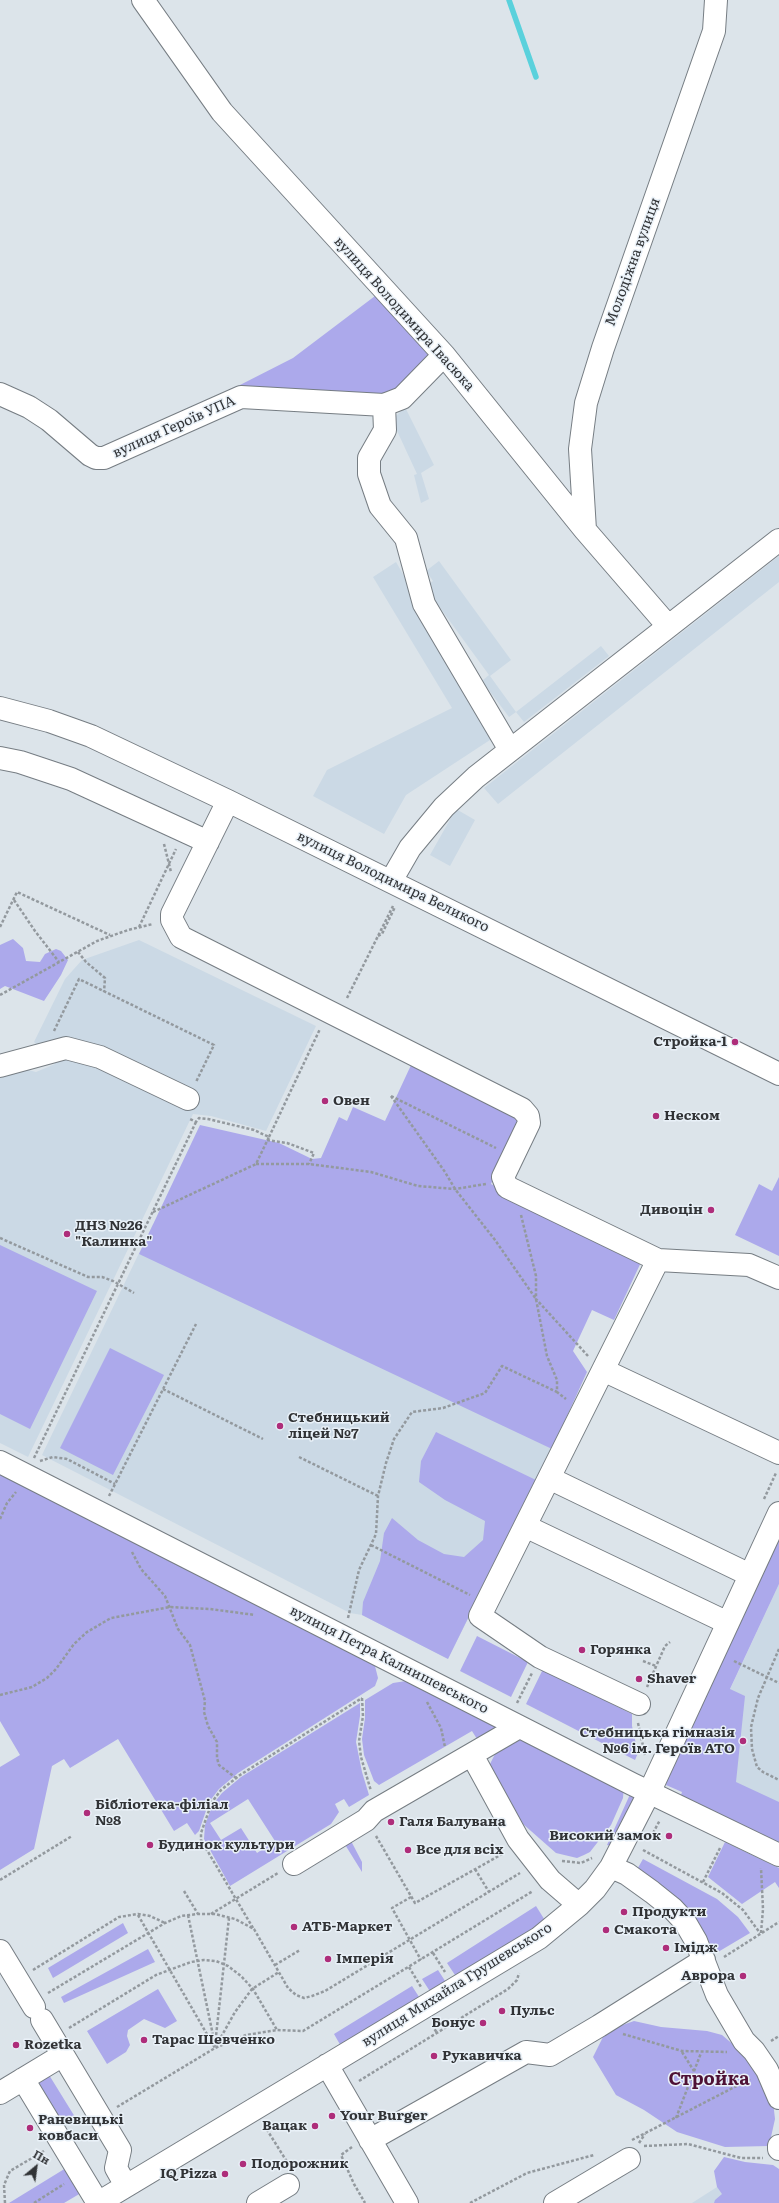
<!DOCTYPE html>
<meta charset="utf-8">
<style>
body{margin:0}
#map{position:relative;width:779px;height:2203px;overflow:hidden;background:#dce4ea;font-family:Literata,serif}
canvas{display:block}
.north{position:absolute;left:16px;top:2147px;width:40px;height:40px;-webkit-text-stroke:3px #e9f1f8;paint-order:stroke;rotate:29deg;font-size:11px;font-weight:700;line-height:16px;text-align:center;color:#313336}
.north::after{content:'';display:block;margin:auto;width:14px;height:18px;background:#313336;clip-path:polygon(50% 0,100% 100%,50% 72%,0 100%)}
</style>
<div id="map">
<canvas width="779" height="2203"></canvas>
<div class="north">Пн</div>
</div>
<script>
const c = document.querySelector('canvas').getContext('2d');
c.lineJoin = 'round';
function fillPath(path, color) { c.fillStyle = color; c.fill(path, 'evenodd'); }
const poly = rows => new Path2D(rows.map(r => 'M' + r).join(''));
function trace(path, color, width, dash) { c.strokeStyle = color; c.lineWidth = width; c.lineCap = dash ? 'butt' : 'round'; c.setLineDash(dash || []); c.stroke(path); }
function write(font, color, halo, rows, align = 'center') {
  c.font = font + ' Literata,serif'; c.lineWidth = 3; c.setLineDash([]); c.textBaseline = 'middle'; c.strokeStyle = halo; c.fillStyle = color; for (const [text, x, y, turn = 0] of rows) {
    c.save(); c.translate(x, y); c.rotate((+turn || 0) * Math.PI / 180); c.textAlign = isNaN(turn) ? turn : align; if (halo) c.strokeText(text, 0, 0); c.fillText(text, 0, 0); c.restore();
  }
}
fillPath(poly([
 [405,407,434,465,421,473,429,499,421,503,414,475,417,474,392,420],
 [779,556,779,582,498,804,484,788],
 [439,561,511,660,490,676,516,712,601,646,609,656,524,722,516,712,509,717,482,681,489,675,425,587,433,581,426,571],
 [396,562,473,694,493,738,406,795,384,834,313,796,327,770,452,708,373,577],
 [456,809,475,820,450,866,430,855],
 [139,940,316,1026,266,1131,211,1116,193,1114,28,1457,0,1443,0,1072,17,1067,36,1072,55,1064,34,1042,65,979,82,960],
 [153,1224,552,1449,448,1659,362,1615,350,1613,42,1455],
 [779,1584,779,1845,682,1793],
 [717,2187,730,2203,692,2203]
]), '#cbd9e5');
fillPath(poly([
 [379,293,434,353,397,391,372,398,238,386,293,358],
 [13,939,23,948,26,961,40,962,45,954,56,949,61,951,68,960,61,975,44,1001,5,986,0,989,0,945],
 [412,1063,521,1115,491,1184,643,1258,614,1320,592,1310,573,1351,587,1372,552,1449,139,1254,200,1125,279,1143,312,1159,321,1158,339,1117,347,1121,353,1107,385,1121],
 [779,1177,779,1256,735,1235,759,1184,772,1191],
 [0,1245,97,1291,30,1429,0,1414],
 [110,1348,164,1375,113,1475,60,1448],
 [436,1432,536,1480,448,1659,362,1615,363,1602,380,1561,384,1533,392,1518,418,1540,444,1554,464,1557,483,1540,485,1521,445,1500,419,1482,421,1461],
 [0,1470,369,1657,375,1666,378,1678,375,1686,238,1773,219,1789,209,1802,199,1831,195,1835,187,1823,174,1831,118,1739,70,1768,64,1759,52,1766,34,1849,0,1870,0,1767,20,1755,0,1721],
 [779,1527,779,1584,730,1689,745,1696,736,1782,779,1802,779,1845,680,1798,682,1792,666,1785,668,1770],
 [477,1636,528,1662,511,1697,460,1671],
 [543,1669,632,1714,632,1726,638,1753,635,1760,526,1704],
 [406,1681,496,1723,495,1728,486,1737,477,1739,472,1731,379,1785,374,1781,364,1755,362,1739,365,1718,365,1700,393,1683],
 [360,1703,360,1716,356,1742,362,1772,369,1795,349,1807,344,1799,335,1804,339,1812,331,1824,230,1886,204,1839,205,1825,213,1804,222,1793,241,1777],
 [248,1799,275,1841,257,1853,241,1828,221,1840,210,1823],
 [521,1739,624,1785,623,1798,611,1825,590,1852,584,1855,577,1858,556,1853,523,1824,489,1766,495,1754],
 [632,1790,636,1796,611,1846,607,1845],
 [350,1839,362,1862,362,1872,344,1843],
 [725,1842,779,1868,779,1888,775,1882,742,1904,708,1877],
 [643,1859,717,1899,738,1917,750,1933,718,1952,710,1951,635,1873],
 [536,1906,546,1922,457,1978,447,1963],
 [123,1923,128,1933,53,1978,48,1968],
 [148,1949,155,1962,64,2003,61,1997],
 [438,1970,447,1984,431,1993,422,1979],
 [412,1986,421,2000,342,2048,334,2034],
 [158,1989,177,2021,165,2028,144,2019,128,2030,127,2036,130,2045,126,2052,107,2064,87,2031],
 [634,2021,661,2027,707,2031,722,2035,756,2064,772,2093,775,2119,769,2146,725,2147,677,2132,644,2110,616,2095,593,2057,606,2031],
 [46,2070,75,2117,60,2126,31,2078],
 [724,2157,745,2162,773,2165,779,2169,779,2203,714,2203,715,2200,722,2194,717,2187,714,2171],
 [66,2168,81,2193,64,2203,9,2203]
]), '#aca9eb');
trace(poly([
 [509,0,536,77]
]), '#5ad1dc', 5.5);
const minor = poly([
 [143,0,222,112,444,355,585,530,668,626],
 [0,394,29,407,49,420,90,455,96,458,104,458,241,397,384,405,402,398,444,355],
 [384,405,385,430,369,458,369,474,380,506,406,538,424,604,510,750],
 [585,530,580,449,586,403,603,348,714,31,716,0],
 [0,708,49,721,91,736,228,801,779,1074],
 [0,758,20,762,71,779,208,842],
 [228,801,172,914,172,920,181,937,522,1109,528,1116,529,1123,503,1177,507,1187,658,1260,749,1265,779,1278],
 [391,881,410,848,444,807,476,777,779,540],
 [0,1066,66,1048,100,1057,188,1099],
 [603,1370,779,1453],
 [0,1462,632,1784,779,1855],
 [549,1478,750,1575],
 [525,1526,728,1623],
 [639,1704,540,1657,480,1616,658,1260],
 [472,1755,518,1839,550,1880,579,1905],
 [294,1864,366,1820,374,1811,519,1727],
 [611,1867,627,1874,652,1892,672,1908,685,1922,696,1941,717,1995,744,2041,754,2051,767,2070,779,2098],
 [0,1951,34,2007],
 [42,2020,120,2150,116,2168,126,2186],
 [327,2065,407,2203],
 [23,2079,98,2203,539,1938,579,1905,595,1889,611,1867,649,1793,779,1513],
 [0,2093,63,2055],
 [370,2140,526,2052,550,2055,599,2026,704,1960],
 [779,2146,779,2149],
 [258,2203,288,2185],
 [555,2203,629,2159]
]);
trace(minor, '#767d83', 24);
trace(poly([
 [164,844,171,872],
 [14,900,35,931,59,962],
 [0,927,17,892,110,935],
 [139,927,176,849],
 [378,936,382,934,395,907],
 [78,952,86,962,105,978,104,992],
 [0,995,97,941,128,930,153,924],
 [347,998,393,906],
 [54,1031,79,979,214,1045,196,1082],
 [391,1096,445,1172,455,1189,495,1240,536,1299,547,1356,557,1380,557,1392,566,1399],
 [391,1096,496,1148],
 [269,1137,320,1029],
 [267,1140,287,1143,314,1153,309,1164],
 [256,1164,309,1164,371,1172,418,1186,455,1189,486,1184],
 [153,1212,256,1164,269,1137,254,1130,208,1119,199,1118,196,1122,190,1119],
 [521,1215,536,1276,536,1299,588,1356],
 [0,1238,88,1277,102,1277,113,1281,134,1293],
 [163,1389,263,1439],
 [299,1457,378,1496],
 [34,1458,196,1122],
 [40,1461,53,1457,67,1459,115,1484],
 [109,1496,196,1324],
 [764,1499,776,1473],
 [0,1519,7,1503,16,1492],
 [371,1545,470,1595],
 [132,1552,141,1569,165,1596,178,1629,190,1645,205,1701,204,1712,208,1726,217,1742,217,1758,219,1765,236,1778],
 [348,1618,359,1570,376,1534,378,1496,386,1463,394,1439,412,1412,443,1408,485,1393,502,1366,557,1392],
 [779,1649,758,1698,751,1727,752,1749,757,1767,763,1772,779,1780],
 [643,1661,656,1666],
 [734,1661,779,1683],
 [647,1687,665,1646,670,1642],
 [0,1695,32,1687,47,1678,56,1669,74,1644,87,1632,111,1618,170,1607,210,1609,255,1615],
 [362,1698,363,1716,359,1741,361,1757,371,1791],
 [427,1702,441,1728,445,1747],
 [517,1703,532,1673],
 [638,1723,645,1755],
 [653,1833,660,1820],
 [376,1836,415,1903,504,1853],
 [643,1850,722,1893,743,1910,760,1933],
 [562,1861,581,1863,592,1858],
 [475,1869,489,1892],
 [0,1880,72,1836],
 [703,1882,720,1848],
 [184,1891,198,1914],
 [411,1897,392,1908,421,1960],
 [211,1914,278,1873],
 [138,1915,215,2048],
 [188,1915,215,2045],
 [253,1928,201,1840,201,1833,212,1802,221,1790,240,1775,362,1698],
 [761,1933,763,1909,761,1868],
 [433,1953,445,1972],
 [724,1957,779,1922],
 [275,1965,300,1950],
 [409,1967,421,1987],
 [33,1970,119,1917,138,1914,150,1916,165,1923],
 [48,1993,165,1923,181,1916,198,1914,215,1914,235,1919,254,1929,288,1988,296,1995,304,1998,312,1996,325,1991,520,1873],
 [432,2025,437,2033],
 [69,2028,156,1975,191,1962,204,1960,216,1961,228,1966,241,1976,253,1989,277,2030],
 [623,2034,682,2051,727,2052],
 [771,2041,779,2036],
 [215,2045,229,1918],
 [216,2046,235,2012,252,1989,279,1972],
 [682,2052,694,2071],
 [359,2081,508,1989,517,1980,519,1973],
 [117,2107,215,2048,246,2035,277,2030,303,2031,533,1891],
 [676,2118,701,2053],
 [264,2125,289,2165],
 [632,2140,750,2079],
 [639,2143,645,2134],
 [644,2146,688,2144,741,2158,763,2158],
 [352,2147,341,2155,354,2184,365,2203],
 [5,2203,4,2185,10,2171,44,2151],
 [34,2203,64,2184],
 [470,2203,527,2173,594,2155]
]), '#93999e', 2.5, [3, 2]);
trace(minor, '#fff', 22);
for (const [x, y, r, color] of [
 [735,1042,4,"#ae2d7a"],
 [325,1101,4,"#ae2d7a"],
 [656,1116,4,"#ae2d7a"],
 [711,1210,4,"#ae2d7a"],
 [67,1234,4,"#ae2d7a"],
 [280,1426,4,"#ae2d7a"],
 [582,1650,4,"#ae2d7a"],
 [639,1679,4,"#ae2d7a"],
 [743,1741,4,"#ae2d7a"],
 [87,1813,4,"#ae2d7a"],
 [391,1822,4,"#ae2d7a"],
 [669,1836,4,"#ae2d7a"],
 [150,1845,4,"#ae2d7a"],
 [408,1850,4,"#ae2d7a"],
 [624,1912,4,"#ae2d7a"],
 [294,1927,4,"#ae2d7a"],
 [606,1930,4,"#ae2d7a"],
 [666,1948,4,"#ae2d7a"],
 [328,1959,4,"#ae2d7a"],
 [743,1976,4,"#ae2d7a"],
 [502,2011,4,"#ae2d7a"],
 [483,2023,4,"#ae2d7a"],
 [144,2040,4,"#ae2d7a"],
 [16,2045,4,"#ae2d7a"],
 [434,2056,4,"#ae2d7a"],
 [332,2116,4,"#ae2d7a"],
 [315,2126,4,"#ae2d7a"],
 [30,2128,4,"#ae2d7a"],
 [243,2164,4,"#ae2d7a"],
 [225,2174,4,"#ae2d7a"]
]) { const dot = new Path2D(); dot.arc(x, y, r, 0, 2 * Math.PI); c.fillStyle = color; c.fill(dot); trace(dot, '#e9f1f8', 1.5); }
write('14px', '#313336', '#e9f1f8', [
 ["Молодіжна вулиця",633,262,-70],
 ["вулиця Володимира Івасюка",404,314,48],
 ["вулиця Героїв УПА",174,427,-24],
 ["вулиця Володимира Великого",393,882,26],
 ["вулиця Петра Калнишевського",389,1660,27],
 ["вулиця Михайла Грушевського",457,1985,-32]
]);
write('bold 14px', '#313336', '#e9f1f8', [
 ["Стройка-1",727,1042,"right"],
 ["Овен",333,1101],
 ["Неском",664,1116],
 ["Дивоцін",703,1210,"right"],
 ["ДНЗ №26",75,1226],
 ["\"Калинка\"",75,1242],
 ["Стебницький",288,1418],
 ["ліцей №7",288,1434],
 ["Горянка",590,1650],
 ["Shaver",647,1679],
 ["Стебницька гімназія",735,1733,"right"],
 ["№6 ім. Героїв АТО",735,1749,"right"],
 ["Бібліотека-філіал",95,1805],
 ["№8",95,1821],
 ["Галя Балувана",399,1822],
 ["Високий замок",661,1836,"right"],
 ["Будинок культури",158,1845],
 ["Все для всіх",416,1850],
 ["Продукти",632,1912],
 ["АТБ-Маркет",302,1927],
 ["Смакота",614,1930],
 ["Імідж",674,1948],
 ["Імперія",336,1959],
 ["Аврора",735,1976,"right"],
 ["Пульс",510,2011],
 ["Бонус",475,2023,"right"],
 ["Тарас Шевченко",152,2040],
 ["Rozetka",24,2045],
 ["Рукавичка",442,2056],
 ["Your Burger",340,2116],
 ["Раневицькі",38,2120],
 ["ковбаси",38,2136],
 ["Вацак",307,2126,"right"],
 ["Подорожник",251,2164],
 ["IQ Pizza",217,2174,"right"]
], 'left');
write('bold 18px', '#4e1135', '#e9f1f8', [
 ["Стройка",709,2080]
]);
</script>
